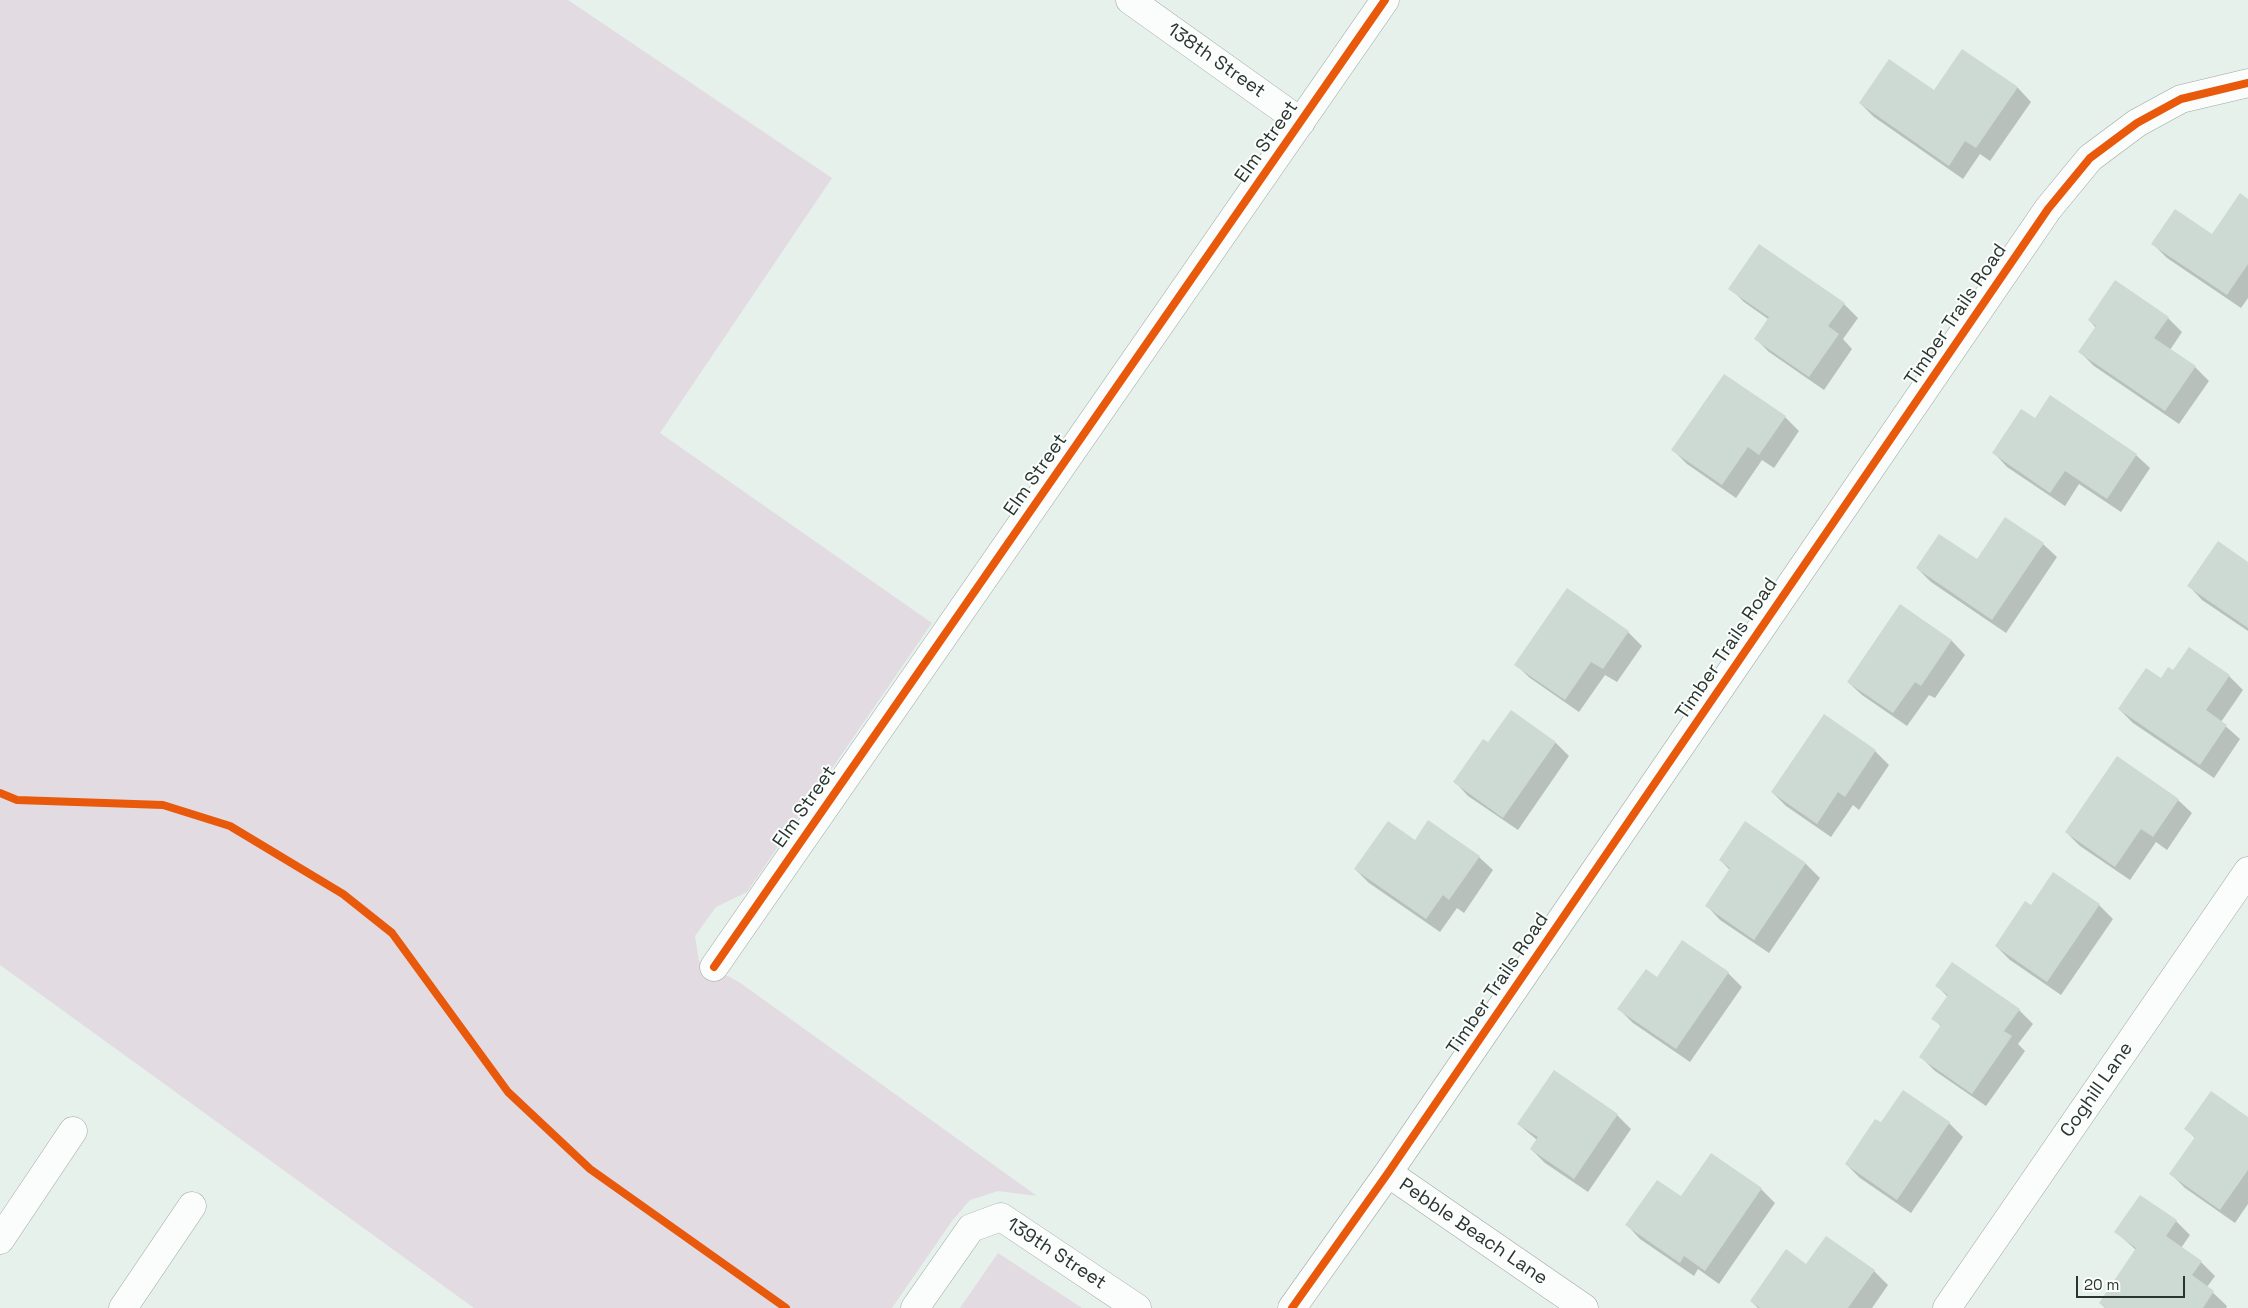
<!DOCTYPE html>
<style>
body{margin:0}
#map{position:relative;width:2248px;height:1308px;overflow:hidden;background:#e6f1eb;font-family:"Space Grotesk",sans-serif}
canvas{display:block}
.scale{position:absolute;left:2076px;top:1276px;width:109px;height:22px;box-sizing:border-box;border:2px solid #2c3430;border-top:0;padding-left:6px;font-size:15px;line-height:18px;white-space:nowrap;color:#2c3430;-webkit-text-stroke:4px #fafefc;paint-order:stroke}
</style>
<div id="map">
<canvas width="2248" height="1308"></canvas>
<div class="scale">20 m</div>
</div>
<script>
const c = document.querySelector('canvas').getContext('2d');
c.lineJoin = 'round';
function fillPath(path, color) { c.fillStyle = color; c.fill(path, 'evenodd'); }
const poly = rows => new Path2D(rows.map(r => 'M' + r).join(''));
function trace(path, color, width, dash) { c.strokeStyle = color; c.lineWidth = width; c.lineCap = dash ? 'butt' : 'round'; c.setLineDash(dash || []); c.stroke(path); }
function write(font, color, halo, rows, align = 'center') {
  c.font = font + ' "Space Grotesk",sans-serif'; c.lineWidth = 4; c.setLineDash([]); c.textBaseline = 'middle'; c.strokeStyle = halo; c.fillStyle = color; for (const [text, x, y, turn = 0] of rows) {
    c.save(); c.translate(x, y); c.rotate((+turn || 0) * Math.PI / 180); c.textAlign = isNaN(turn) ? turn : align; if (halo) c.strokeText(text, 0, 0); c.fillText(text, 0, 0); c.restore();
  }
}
fillPath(poly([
 [0,0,568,0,832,178,660,433,932,623,747,892,716,907,695,936,699,961,739,982,1037,1196,998,1191,970,1200,952,1221,892,1308,474,1308,0,965],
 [998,1253,1082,1308,960,1308]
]), '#e2dbe2');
fillPath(poly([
 [1963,51,2018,88,2031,102,1990,161,1980,154,1963,179,1874,117,1860,103,1934,92],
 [2248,200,2248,298,2241,308,2167,258,2153,244,2212,236],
 [1730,288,1844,304,1858,318,1843,339,1852,349,1824,390,1769,352,1756,339,1768,319,1744,302],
 [2168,318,2182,332,2170,350,2195,367,2209,381,2179,424,2094,366,2080,352,2096,328,2089,320],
 [1724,376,1785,417,1799,431,1774,468,1762,460,1736,498,1687,464,1673,450],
 [2035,420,2136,455,2150,468,2121,512,2079,484,2065,506,2007,467,1994,453],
 [2043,544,2057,557,2006,633,1931,582,1917,568,1977,561],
 [2248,564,2248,631,2202,600,2189,586],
 [1900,606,1952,641,1965,655,1935,698,1929,695,1907,726,1862,695,1848,682],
 [1628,632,1642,646,1617,682,1605,675,1579,712,1530,678,1516,665],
 [2229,676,2243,690,2221,722,2240,739,2214,778,2133,723,2119,709,2161,679],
 [1824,716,1875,751,1889,765,1859,810,1853,805,1831,837,1786,806,1772,792],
 [1556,743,1569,756,1518,830,1468,796,1455,782,1488,744],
 [2178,800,2192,813,2167,850,2156,842,2130,880,2080,846,2066,832],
 [1745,823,1806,864,1820,878,1769,953,1720,920,1707,906,1730,870,1720,860],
 [1415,841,1479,857,1493,870,1464,913,1457,908,1440,932,1369,883,1355,869],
 [2099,905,2113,919,2061,995,2010,960,1996,946,2032,906],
 [1728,973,1742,987,1690,1062,1633,1023,1619,1009,1657,979],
 [1937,986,2019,1010,2033,1024,2018,1044,2025,1051,1986,1106,1935,1071,1921,1057,1942,1027,1933,1019,1948,997],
 [1554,1072,1617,1115,1631,1129,1588,1192,1545,1163,1531,1149,1537,1140,1518,1124],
 [2248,1119,2248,1204,2235,1223,2185,1188,2171,1174,2196,1139,2186,1129],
 [1949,1123,1963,1137,1911,1213,1860,1178,1846,1164,1881,1124],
 [1761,1189,1775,1203,1719,1284,1698,1269,1694,1276,1640,1239,1627,1225,1681,1198],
 [2176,1221,2190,1235,2181,1248,2201,1262,2215,1276,2207,1287,2227,1306,2226,1308,2105,1308,2100,1303,2136,1250,2116,1232],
 [1807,1266,1874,1271,1888,1285,1872,1308,1758,1308,1751,1301]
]), '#0003');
fillPath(poly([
 [1962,49,2018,87,1976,148,1965,141,1949,166,1859,103,1889,59,1934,90],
 [2240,193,2248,199,2248,264,2227,295,2151,244,2175,209,2212,234],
 [1759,244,1845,303,1828,326,1839,334,1809,377,1754,339,1769,317,1728,289],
 [2115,280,2169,317,2154,338,2196,366,2165,411,2078,352,2096,326,2088,320],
 [1724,374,1786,416,1759,455,1748,447,1722,485,1671,450],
 [2050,395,2137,454,2107,499,2065,471,2050,493,1992,453,2021,409,2035,418],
 [2005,517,2044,543,1992,620,1916,568,1939,534,1977,559],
 [2218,541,2248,562,2248,628,2187,586],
 [1567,588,1629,631,1603,669,1591,662,1565,700,1514,665],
 [1900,604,1952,640,1921,686,1915,682,1893,713,1847,682],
 [2189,647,2230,675,2206,710,2227,725,2200,765,2118,709,2146,668,2161,678,2168,667,2173,670],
 [1511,710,1556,742,1503,818,1453,782,1483,739,1488,742],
 [1824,714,1876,750,1845,797,1838,792,1817,824,1771,792],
 [2117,756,2179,799,2153,837,2141,829,2115,867,2065,832],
 [1428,820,1480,856,1449,900,1443,895,1426,919,1354,869,1388,821,1415,840],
 [1745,821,1806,863,1754,940,1705,906,1730,868,1719,860],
 [2053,872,2100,904,2047,982,1995,946,2025,901,2031,905],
 [1682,940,1729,972,1676,1049,1617,1009,1646,969,1657,977],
 [1952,962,2020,1009,2004,1031,2012,1036,1972,1094,1919,1057,1941,1025,1931,1019,1948,995,1935,986],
 [1554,1070,1618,1114,1574,1179,1530,1149,1538,1137,1517,1124],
 [1903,1090,1950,1122,1897,1200,1845,1164,1875,1119,1881,1122],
 [2211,1091,2248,1117,2248,1170,2220,1210,2169,1174,2195,1137,2184,1129],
 [1711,1153,1762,1188,1705,1271,1684,1256,1680,1263,1625,1225,1657,1180,1681,1196],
 [2140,1195,2177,1220,2166,1236,2202,1261,2192,1275,2214,1291,2203,1308,2106,1308,2099,1303,2136,1248,2114,1232],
 [1826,1236,1875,1270,1848,1308,1760,1308,1750,1301,1786,1249,1806,1264]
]), '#cdd9d3');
const minor = poly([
 [1130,0,1301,122],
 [714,967,1385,0],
 [1388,1173,1584,1308],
 [0,1240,73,1131],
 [123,1308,192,1206],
 [915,1308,971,1228,1001,1217,1137,1308],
 [1292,1308,1388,1173,2048,209,2090,158,2137,123,2181,99,2248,83],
 [1947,1308,2248,871]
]);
trace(minor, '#9ea6a2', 29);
trace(minor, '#fbfdfc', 28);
trace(poly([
 [0,793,17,800,163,805,230,826,343,894,392,933,508,1092,590,1169,786,1308],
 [714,967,1385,0],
 [1292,1308,1388,1173,2048,209,2090,158,2137,123,2181,99,2248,83]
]), '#e8590c', 8);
write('19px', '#2c3430', '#fafefc', [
 ["138th Street",1216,61,35],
 ["Elm Street",1267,142,-55],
 ["Timber Trails Road",1956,315,-56],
 ["Elm Street",1036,475,-55],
 ["Timber Trails Road",1727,649,-56],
 ["Elm Street",805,807,-55],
 ["Timber Trails Road",1498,984,-56],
 ["Coghill Lane",2097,1090,-55],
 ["Pebble Beach Lane",1473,1232,34],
 ["139th Street",1056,1254,33]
]);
</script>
